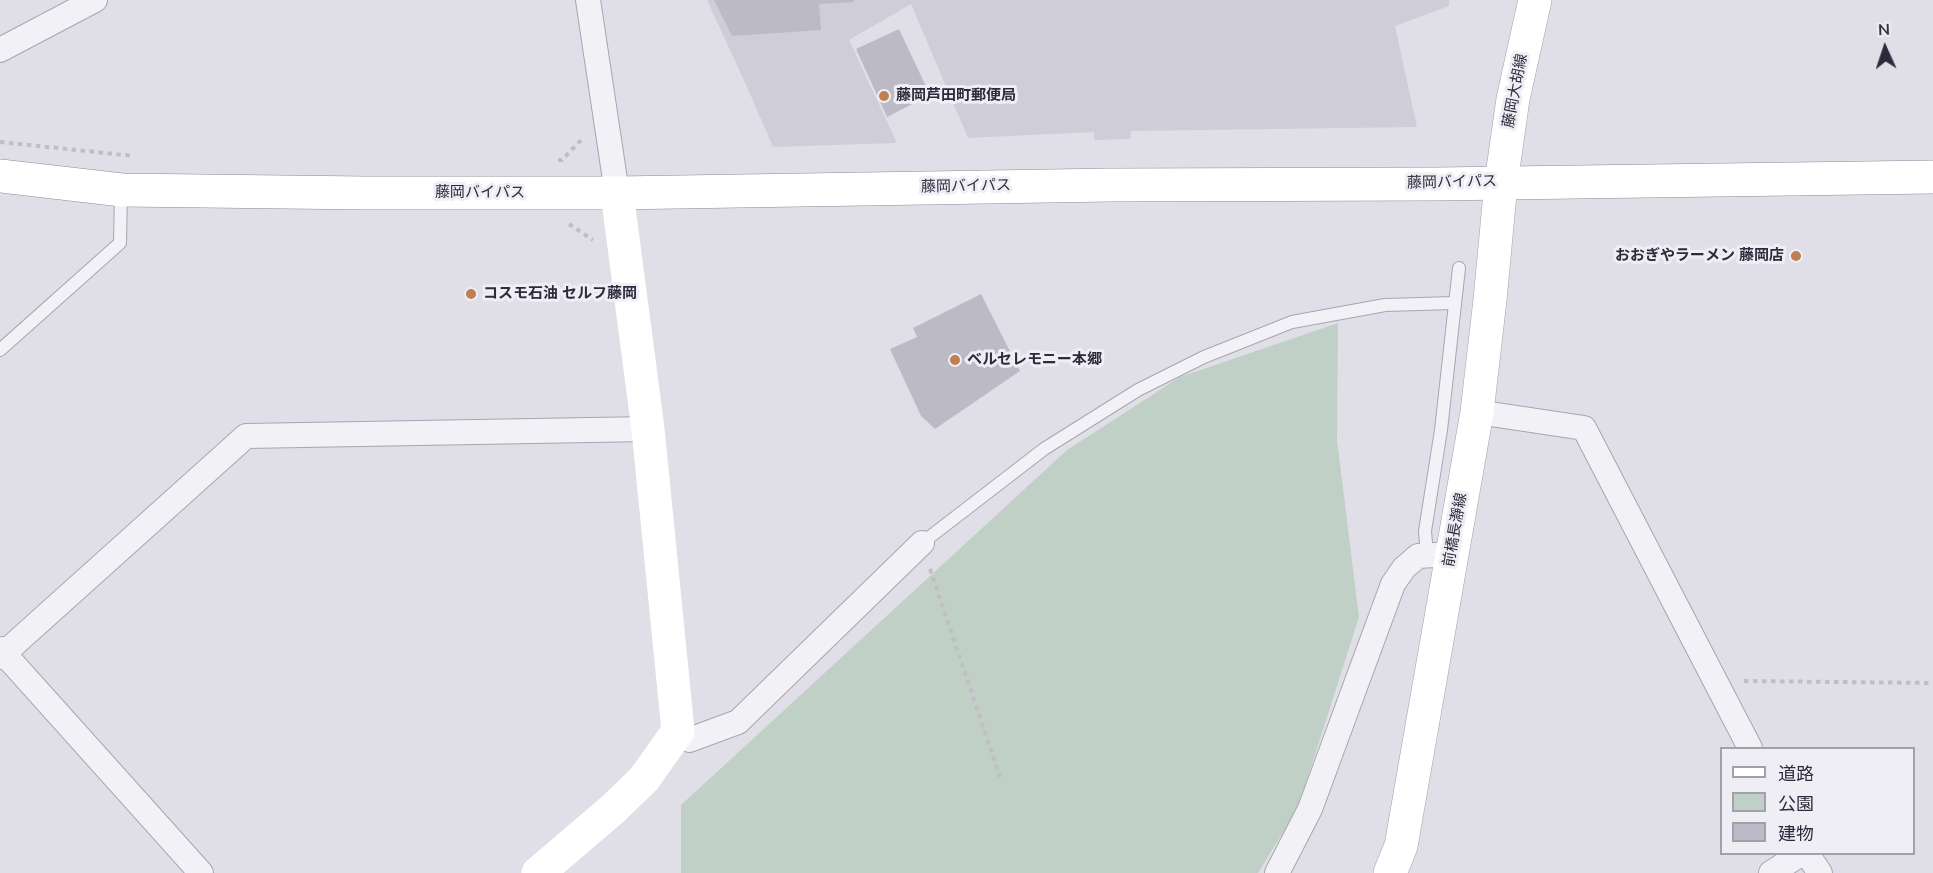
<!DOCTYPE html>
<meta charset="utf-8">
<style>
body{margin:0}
#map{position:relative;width:1933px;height:873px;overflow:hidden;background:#e0dfe7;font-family:"Nunito Sans","Noto Sans JP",sans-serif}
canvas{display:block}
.legend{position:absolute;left:1720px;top:747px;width:195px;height:108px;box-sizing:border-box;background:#efeef4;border:2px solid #a2a0aa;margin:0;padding:8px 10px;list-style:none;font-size:18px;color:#2e2a3c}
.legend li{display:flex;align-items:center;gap:12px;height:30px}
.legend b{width:30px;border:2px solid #a2a0aa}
.north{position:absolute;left:1855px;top:18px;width:60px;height:60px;-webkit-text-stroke:4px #efeef4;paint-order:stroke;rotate:357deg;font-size:16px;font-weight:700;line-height:24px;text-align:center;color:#2e2a3c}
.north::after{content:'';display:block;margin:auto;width:21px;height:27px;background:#2e2a3c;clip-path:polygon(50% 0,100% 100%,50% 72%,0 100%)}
</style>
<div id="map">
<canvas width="1933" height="873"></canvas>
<ul class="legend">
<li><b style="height:8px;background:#fff"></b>道路</li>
<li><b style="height:16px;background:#c1d0c6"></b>公園</li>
<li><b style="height:16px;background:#bcbac6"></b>建物</li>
</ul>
<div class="north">N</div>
</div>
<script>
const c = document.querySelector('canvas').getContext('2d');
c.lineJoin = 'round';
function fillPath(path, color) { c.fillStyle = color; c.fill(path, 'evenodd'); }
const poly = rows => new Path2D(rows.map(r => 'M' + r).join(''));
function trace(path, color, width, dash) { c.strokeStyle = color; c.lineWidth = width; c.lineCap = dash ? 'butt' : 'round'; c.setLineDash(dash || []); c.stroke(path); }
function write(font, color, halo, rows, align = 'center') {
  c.font = font + ' "Nunito Sans","Noto Sans JP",sans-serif'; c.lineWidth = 6; c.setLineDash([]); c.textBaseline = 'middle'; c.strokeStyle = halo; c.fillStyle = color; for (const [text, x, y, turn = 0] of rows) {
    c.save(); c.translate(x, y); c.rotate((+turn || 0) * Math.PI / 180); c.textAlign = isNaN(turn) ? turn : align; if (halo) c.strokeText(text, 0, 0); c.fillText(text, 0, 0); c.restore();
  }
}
fillPath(poly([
 [707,0,1449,0,1449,6,1395,26,1417,127,1131,131,1130,139,1094,140,1094,132,968,138,911,4,849,40,897,143,773,147,747,87]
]), '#cfced8');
fillPath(poly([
 [1338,323,1337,440,1359,617,1298,808,1258,873,681,873,681,805,1067,450,1180,377]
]), '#c1d0c6');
fillPath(poly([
 [714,0,854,0,854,2,819,4,821,30,732,36],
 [899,29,930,95,887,117,856,49],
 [981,294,1020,371,935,429,921,416,890,349,917,337,913,328]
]), '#bcbac6');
const lane = poly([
 [0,350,120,243,121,192],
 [922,543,1044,449,1138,390,1204,357,1292,322,1385,305,1454,303],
 [1427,556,1425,531,1441,430,1459,268]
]);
const street = poly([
 [588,0,617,193],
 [0,50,95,0],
 [1477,412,1584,428,1750,748],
 [0,649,201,873],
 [0,657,246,436,648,429],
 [678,731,689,740,738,722,922,543],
 [1807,854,1820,873],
 [1277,873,1310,809,1393,584,1404,568,1418,556,1452,554],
 [1771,873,1801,854]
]);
const primary = poly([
 [1390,873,1401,846,1477,412,1490,300,1501,183,1513,99,1535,0]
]);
const highway = poly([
 [0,176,122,190,365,193,617,193,1111,185,1437,184,1933,177]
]);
trace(lane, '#a7a5b0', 14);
trace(street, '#a7a5b0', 26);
trace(primary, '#a3a0b1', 34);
trace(highway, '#8c889b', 34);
trace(poly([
 [0,142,134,156],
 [558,160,562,160,581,140],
 [569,224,593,240],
 [930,569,1000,777],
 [1744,681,1933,683]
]), '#bfbdc5', 4, [4.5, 4.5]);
trace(lane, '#f2f1f5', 12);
trace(street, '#f2f1f5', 24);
trace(poly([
 [538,873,613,809,644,779,678,731,648,429,617,193]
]), '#fff', 33);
trace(primary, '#fff', 33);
trace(highway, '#fff', 33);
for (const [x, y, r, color] of [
 [884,96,6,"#be7f52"],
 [1796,256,6,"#be7f52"],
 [471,294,6,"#be7f52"],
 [955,360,6,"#be7f52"]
]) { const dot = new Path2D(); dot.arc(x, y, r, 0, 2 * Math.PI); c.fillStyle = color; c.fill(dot); trace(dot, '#efeef4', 2); }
write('15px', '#2e2a3c', '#efeef4', [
 ["藤岡大胡線",1516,91,-79],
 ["藤岡バイパス",1452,183,-1],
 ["藤岡バイパス",966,187,-1],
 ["藤岡バイパス",480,193],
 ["前橋長瀞線",1456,530,-80]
]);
write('bold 15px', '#2e2a3c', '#efeef4', [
 ["藤岡芦田町郵便局",896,96],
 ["おおぎやラーメン 藤岡店",1784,256,"right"],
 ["コスモ石油 セルフ藤岡",483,294],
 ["ベルセレモニー本郷",967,360]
], 'left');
</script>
